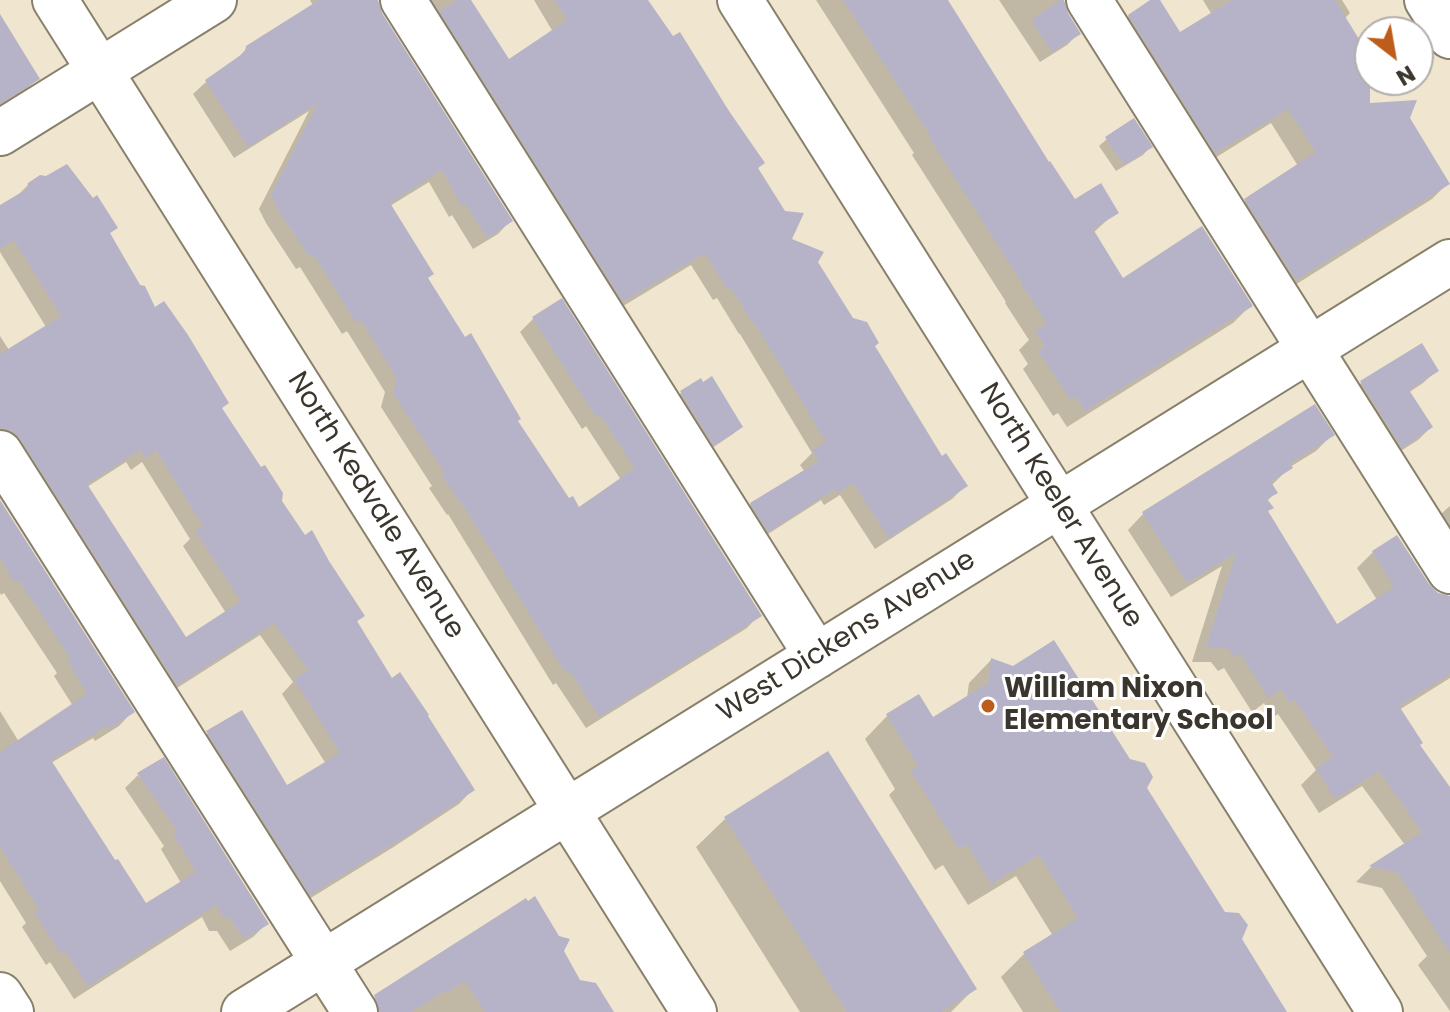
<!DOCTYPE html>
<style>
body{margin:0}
#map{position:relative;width:1450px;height:1012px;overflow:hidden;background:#f0e6cf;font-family:Poppins,sans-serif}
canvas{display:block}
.north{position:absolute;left:1354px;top:16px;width:80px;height:80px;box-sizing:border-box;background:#fff;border:2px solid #b0afab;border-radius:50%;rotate:149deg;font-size:22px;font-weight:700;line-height:32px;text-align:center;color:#3a362d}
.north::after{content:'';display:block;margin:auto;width:28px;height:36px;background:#be5d1b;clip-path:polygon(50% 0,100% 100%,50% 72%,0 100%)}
</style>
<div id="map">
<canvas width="1450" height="1012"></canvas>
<div class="north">N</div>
</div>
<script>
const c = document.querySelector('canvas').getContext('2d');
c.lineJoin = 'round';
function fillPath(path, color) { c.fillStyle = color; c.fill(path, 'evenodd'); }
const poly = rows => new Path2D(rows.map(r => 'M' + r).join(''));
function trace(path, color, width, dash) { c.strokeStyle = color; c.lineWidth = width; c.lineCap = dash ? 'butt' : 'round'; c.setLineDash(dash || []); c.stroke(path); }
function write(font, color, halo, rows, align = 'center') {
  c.font = font + ' Poppins,sans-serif'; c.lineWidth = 6; c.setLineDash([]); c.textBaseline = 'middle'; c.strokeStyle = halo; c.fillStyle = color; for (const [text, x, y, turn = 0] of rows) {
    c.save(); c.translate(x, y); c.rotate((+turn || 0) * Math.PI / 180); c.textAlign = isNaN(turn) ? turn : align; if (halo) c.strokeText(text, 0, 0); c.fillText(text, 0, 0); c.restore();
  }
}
fillPath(poly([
 [310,0,376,0,380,14,510,221,498,234,473,249,452,215,449,217,429,182,390,206,427,279,568,501,578,510,621,480,586,426,582,429,520,332,533,319,561,301,759,615,747,628,586,728,556,683,553,685,448,514,447,515,429,488,432,486,381,407,385,392,347,331,342,334,300,267,296,269,266,223,259,209,309,111,234,158,193,94,206,82,234,62,247,48,313,6],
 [412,0,469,0,508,62,553,32,534,0,646,0,756,169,790,240,816,262,852,319,873,346,942,458,965,486,952,499,875,549,840,495,824,505,821,500,754,543,738,517,751,504,805,472,800,465,812,453,740,334,739,334,717,298,713,300,691,265,610,314],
 [816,0,945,0,1074,202,1116,212,1093,233,1123,281,1250,306,1233,323,1067,427,1058,413,1053,416,1023,369,1028,364,1019,350,1029,340,1005,303,1006,302,912,155,914,153],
 [999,0,1063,0,1066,14,1078,34,1067,45,1040,62],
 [1154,0,1158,0,1180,35,1212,15,1203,0,1342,0,1350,13,1344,19,1301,109,1407,118,1448,183,1432,199,1279,295,1230,216,1246,200,1298,166,1271,123,1199,168,1113,32,1129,16],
 [0,24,38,78,20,96,0,108],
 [1107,139,1150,147,1143,155,1116,171,1099,146],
 [29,184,116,228,109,234,155,309,280,502,363,616,355,623,392,680,472,790,459,804,392,848,296,907,194,747,208,733,286,788,326,764,282,694,293,682,260,635,163,697,0,446,0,336,9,350,46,327,0,252,0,208,15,198],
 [126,462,131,470,142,462,190,539,183,546,226,613,185,640,87,487],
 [1421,346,1436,371,1423,383,1408,393,1431,427,1418,440,1388,459,1348,396,1361,383],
 [700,381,741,427,733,434,706,452,673,400,681,393],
 [1332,435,1316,451,1290,467,1271,486,1275,493,1266,502,1271,508,1267,512,1336,627,1377,600,1357,568,1373,552,1427,586,1437,594,1450,598,1450,678,1399,710,1418,745,1450,791,1450,1011,1418,965,1427,956,1382,888,1356,882,1371,867,1405,845,1362,786,1319,813,1301,785,1316,770,1278,714,1273,717,1264,703,1252,712,1224,668,1218,671,1211,662,1192,662,1222,566,1171,597,1128,530,1143,514],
 [0,503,132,712,119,726,95,741,93,738,51,763,145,906,181,883,161,849,164,846,125,788,138,775,267,923,253,937,230,951,217,931,209,931,202,917,74,999,50,962,46,965,22,927,26,923,0,881,0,711,19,742,73,706,54,676,57,673,4,593,1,595,0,593],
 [1450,506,1450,564,1426,527],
 [991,660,1145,788,1285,1012,1023,1012,1001,977,1024,954,1053,936,1016,876,968,905,943,865,935,870,889,795,895,789,865,739,887,716,932,720,967,698,969,683],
 [725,819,975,988,951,1012,800,1012,696,847],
 [562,951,579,982,605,1012,360,1012,375,997]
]), '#0003');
fillPath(poly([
 [319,0,378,0,382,13,513,221,487,238,465,203,462,206,442,170,390,203,434,274,428,278,465,337,471,333,521,419,518,421,569,498,573,496,579,507,635,468,600,415,596,417,532,317,562,298,762,616,599,717,570,671,566,674,462,503,461,504,441,474,444,472,393,393,397,379,361,320,356,323,314,255,310,258,278,210,271,195,318,103,248,147,205,80,245,52,246,46],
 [457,0,471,0,509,59,567,20,555,0,648,0,673,36,680,32,729,111,765,163,758,168,785,211,804,213,792,239,824,252,818,262,853,318,867,322,879,343,875,346,942,456,946,453,968,486,889,538,853,483,837,493,835,489,768,532,750,503,819,461,812,450,826,442,754,322,753,323,730,287,727,289,705,253,623,302,439,11],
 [843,0,948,0,1049,162,1050,161,1075,199,1101,183,1119,213,1093,229,1123,278,1202,226,1253,306,1085,411,1076,397,1071,400,1038,351,1045,346,1035,331,1047,324,1021,284,1022,283,928,136,930,135],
 [1061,0,1064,0,1068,13,1081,34,1052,52,1031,20],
 [1150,0,1160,0,1180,32,1232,0,1335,0,1370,57,1370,103,1417,100,1410,118,1450,184,1296,280,1244,199,1316,152,1288,109,1215,153,1128,15],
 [0,14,40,79,0,104],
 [1134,118,1153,147,1124,165,1105,137],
 [67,164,93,198,97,195,118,228,110,233,140,285,145,286,155,307,164,301,188,335,229,403,222,408,261,467,265,465,283,493,282,501,305,535,312,530,329,561,365,616,357,621,392,678,400,672,429,715,428,716,475,790,408,835,310,895,206,731,242,710,287,785,340,753,294,679,308,670,274,623,177,685,21,440,12,431,0,428,0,354,61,316,14,240,0,249,0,205,27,189,28,183,40,175,46,176],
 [140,450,145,458,156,450,203,526,195,531,241,601,186,637,87,484],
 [1422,343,1439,371,1409,390,1433,427,1402,448,1360,381],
 [712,376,743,427,714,446,680,391,701,378,703,382],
 [1315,404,1335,435,1290,463,1293,468,1271,482,1278,493,1267,499,1274,508,1268,511,1337,624,1394,587,1372,551,1397,535,1429,584,1438,593,1450,596,1450,674,1399,706,1423,743,1420,745,1450,787,1450,953,1398,873,1369,866,1422,832,1379,771,1335,799,1316,768,1333,757,1295,700,1290,703,1281,689,1268,698,1240,653,1234,657,1227,647,1206,647,1236,553,1187,583,1142,512],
 [0,500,135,712,109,729,107,726,51,760,115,860,118,859,146,903,196,872,173,834,177,831,137,773,164,757,269,924,244,939,230,918,223,918,216,905,88,986,64,950,60,953,34,912,39,909,0,847,0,752,87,694,67,660,70,658,19,581,15,583,0,558],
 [1054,640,1130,759,1145,763,1153,777,1147,788,1225,912,1239,913,1248,925,1242,939,1287,1012,1060,1012,1023,952,1078,918,1039,855,991,884,967,844,959,849,911,771,918,766,886,714,919,694,933,717,988,683,991,658,1013,666],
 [828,751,977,989,941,1012,847,1012,724,817],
 [535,896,559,936,570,939,564,951,580,980,596,983,614,1012,485,1012,465,981,446,993,445,991,411,1012,380,1012,374,995,526,898,528,901]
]), '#b6b2c8');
const minor = poly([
 [55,0,694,1012],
 [403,0,817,656],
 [740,0,1380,1012],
 [1089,0,1450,571],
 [1427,0,1450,36],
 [0,133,214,0],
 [0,453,355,1012],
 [0,995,11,1012],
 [244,1012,1450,262]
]);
trace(minor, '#89806c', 48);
trace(minor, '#fff', 44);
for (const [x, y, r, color] of [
 [988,706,8,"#be5d1b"]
]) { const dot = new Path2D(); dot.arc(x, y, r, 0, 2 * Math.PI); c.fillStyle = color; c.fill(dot); trace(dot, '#fff', 3); }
write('28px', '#3a362d', '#fff', [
 ["North Kedvale Avenue",375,506,58],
 ["North Keeler Avenue",1060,506,58],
 ["West Dickens Avenue",847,637,-32]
]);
write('bold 28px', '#3a362d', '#fff', [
 ["William Nixon",1004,690],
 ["Elementary School",1004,722]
], 'left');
</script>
